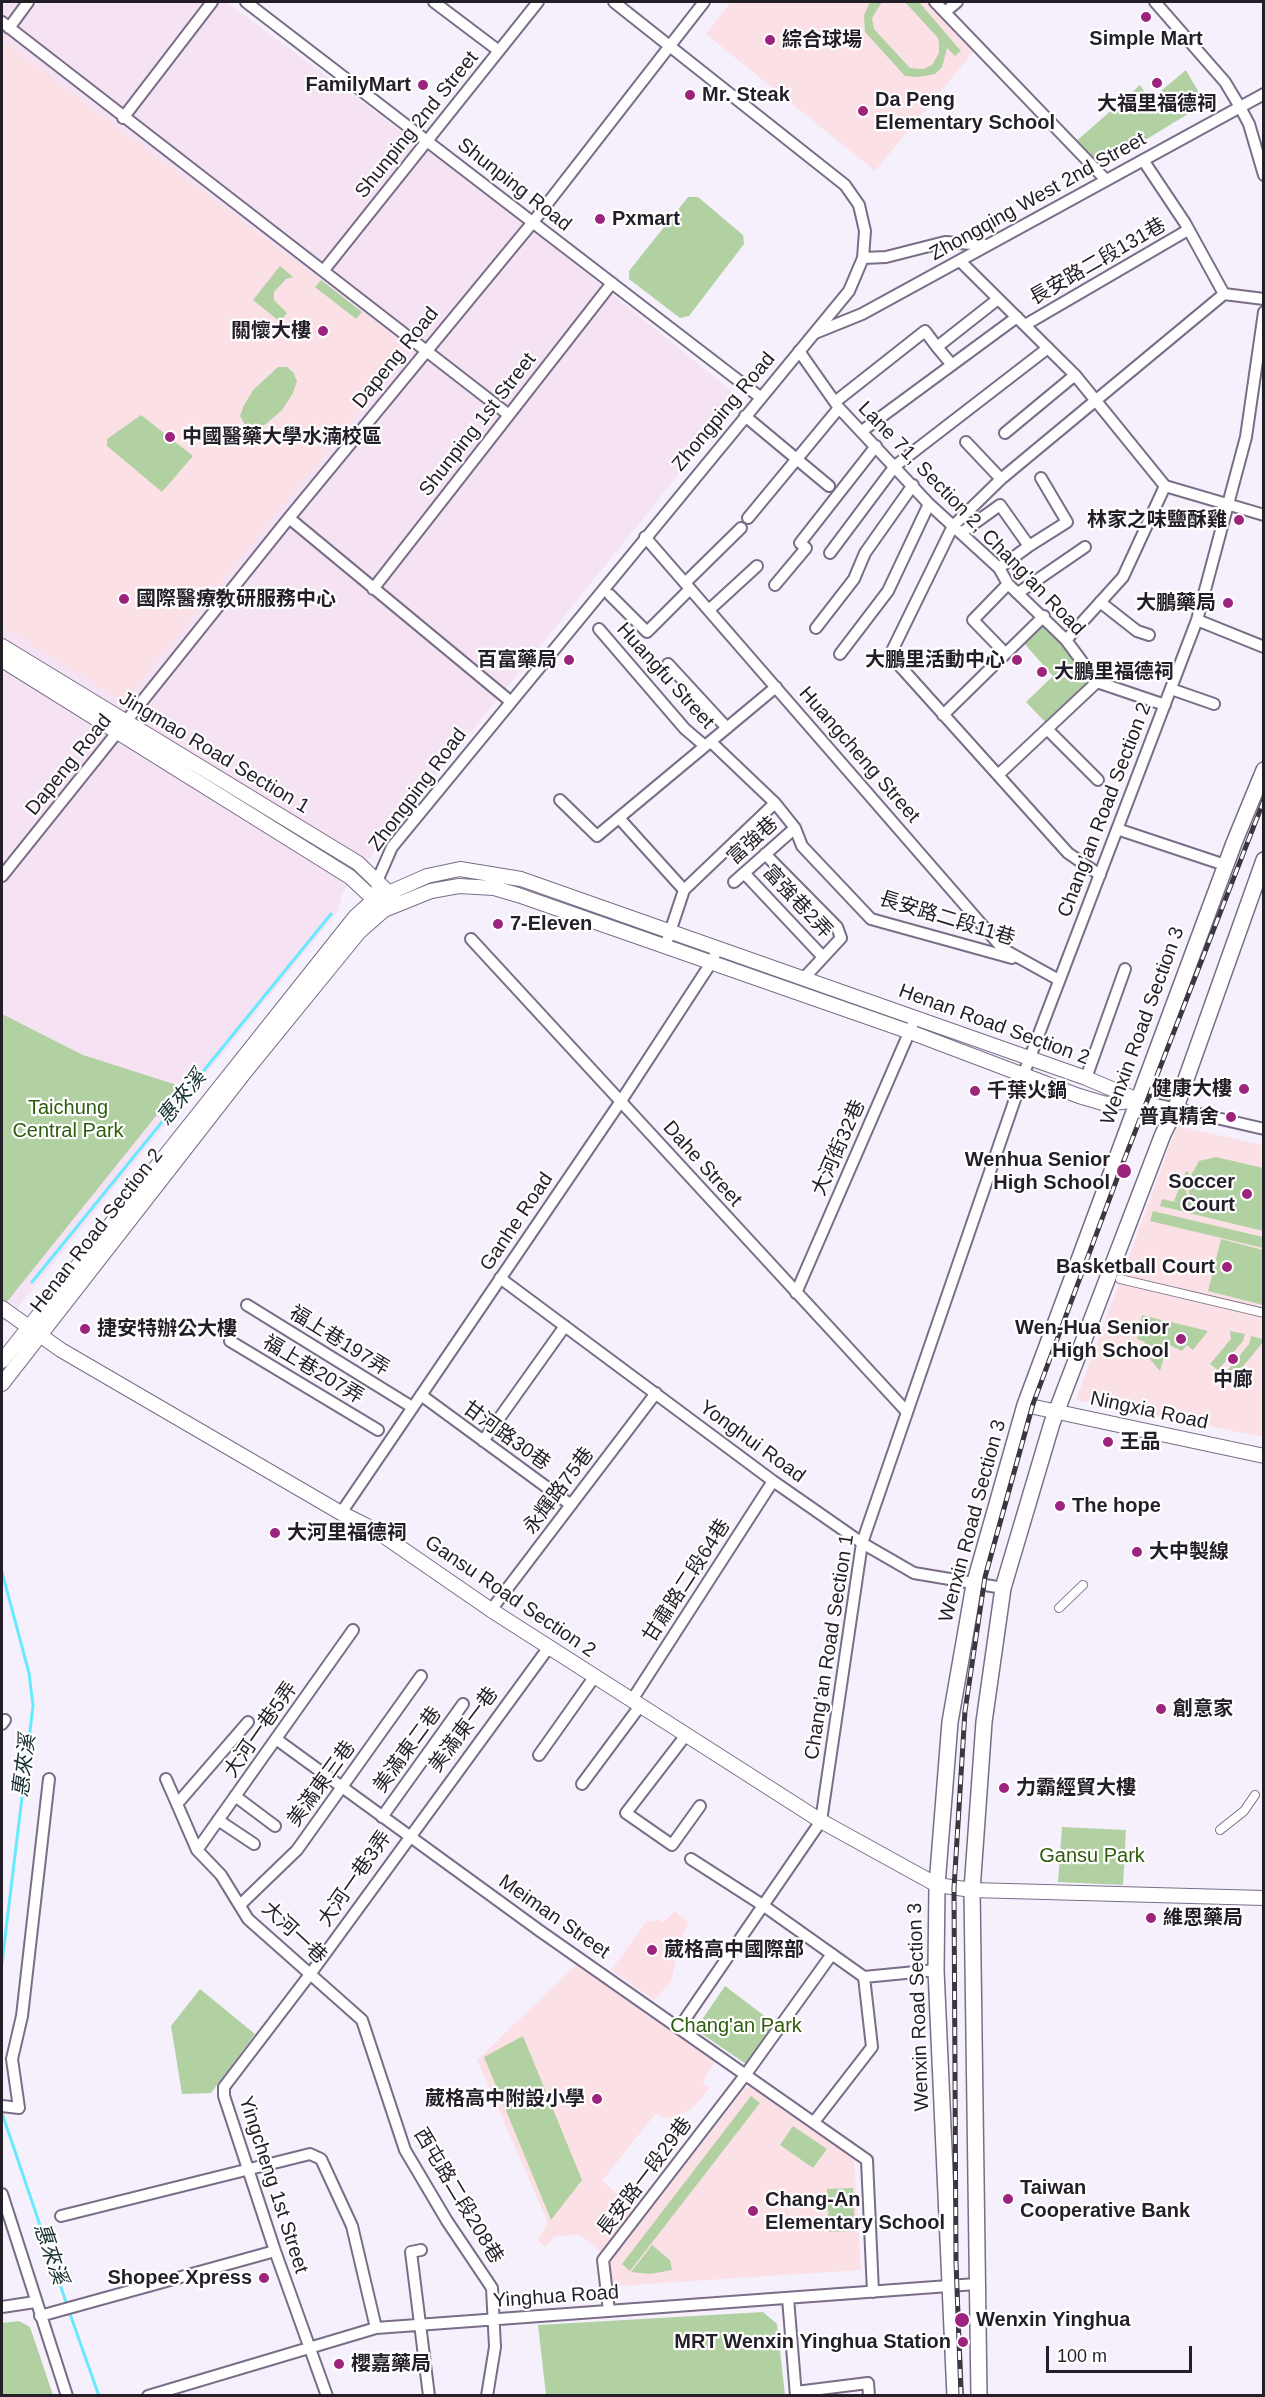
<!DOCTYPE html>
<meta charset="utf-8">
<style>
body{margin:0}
#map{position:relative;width:1265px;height:2397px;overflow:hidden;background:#f6f0fc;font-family:Arial,sans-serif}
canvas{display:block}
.frame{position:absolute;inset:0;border:3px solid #241e29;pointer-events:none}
.scale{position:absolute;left:1046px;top:2346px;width:146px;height:27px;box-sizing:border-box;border:3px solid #241e29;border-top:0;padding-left:8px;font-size:18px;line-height:21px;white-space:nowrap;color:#241e29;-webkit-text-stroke:4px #fff;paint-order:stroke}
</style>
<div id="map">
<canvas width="1265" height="2397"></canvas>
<div class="frame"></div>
<div class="scale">100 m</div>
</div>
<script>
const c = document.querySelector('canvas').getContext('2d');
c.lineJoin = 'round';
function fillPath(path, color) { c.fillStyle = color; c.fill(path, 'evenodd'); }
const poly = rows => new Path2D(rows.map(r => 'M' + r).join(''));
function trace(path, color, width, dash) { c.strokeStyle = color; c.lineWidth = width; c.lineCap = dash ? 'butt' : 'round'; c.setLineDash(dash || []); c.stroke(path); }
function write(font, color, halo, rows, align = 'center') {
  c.font = font + ' Arial,"Noto Sans TC",sans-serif'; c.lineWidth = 4.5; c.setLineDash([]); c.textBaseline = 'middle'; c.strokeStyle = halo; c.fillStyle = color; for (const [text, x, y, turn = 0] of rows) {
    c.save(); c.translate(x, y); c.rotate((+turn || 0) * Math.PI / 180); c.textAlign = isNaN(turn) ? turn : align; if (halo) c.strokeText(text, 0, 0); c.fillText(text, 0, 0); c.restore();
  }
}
fillPath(poly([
 [2,2,226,2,512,213,740,398,343,891,338,911,2,1327]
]), '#f5e2f2');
fillPath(poly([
 [731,2,927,2,974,51,875,171,706,34],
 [2,40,403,343,403,357,127,697,117,697,2,626],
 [1177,1126,1263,1145,1263,1437,1076,1400],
 [675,1911,688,1922,681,1938,671,1982,654,2000,611,1970,648,1920,654,1922,657,1919,663,1922],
 [579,1962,718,2058,707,2073,703,2083,710,2088,691,2110,666,2119,656,2113,602,2181,637,2210,603,2254,580,2235,555,2236,545,2247,537,2240,548,2223,477,2060],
 [753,2086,854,2160,861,2270,617,2286,611,2280,610,2262,745,2088]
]), '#fbe1e6');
fillPath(poly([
 [870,2,882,2,872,18,874,29,910,68,923,69,932,65,939,53,939,44,938,38,905,2,919,2,961,51,955,56,947,48,942,67,935,74,918,77,905,76,865,32,864,15],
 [1186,70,1198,91,1201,106,1101,167,1073,144,1140,85,1150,100],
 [688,197,698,197,743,235,744,244,689,316,680,318,629,279,629,271],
 [280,266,293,277,286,279,274,292,274,300,287,313,280,322,253,300],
 [321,280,362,312,356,319,315,287],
 [278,367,287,367,293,372,297,381,293,393,282,410,266,424,255,429,247,428,240,416,244,405,254,389],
 [141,415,193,456,162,492,107,446,107,439],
 [1044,620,1093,681,1048,725,1026,702,1053,676,1022,641],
 [2,1014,83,1055,180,1086,2,1308],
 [1216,1157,1263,1168,1263,1231,1160,1206,1162,1199,1180,1203,1174,1201,1186,1171,1189,1172,1185,1186,1188,1199,1196,1208,1190,1199,1187,1182,1199,1161],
 [1153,1211,1263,1237,1263,1248,1150,1221],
 [1221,1239,1263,1250,1263,1305,1208,1291],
 [1142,1315,1165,1321,1160,1342,1167,1321,1208,1331,1193,1350,1187,1345,1182,1351,1165,1343,1168,1344,1160,1371,1148,1357,1155,1359,1156,1357,1134,1352,1134,1350,1143,1350,1145,1342,1137,1339],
 [1230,1331,1245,1334,1243,1341,1218,1370,1210,1364,1231,1339],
 [1251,1336,1263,1339,1263,1342,1231,1381,1224,1375,1249,1344],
 [1062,1827,1126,1830,1123,1885,1058,1882],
 [725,1986,778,2026,755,2062,746,2064,702,2034,697,2027],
 [200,1989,255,2034,211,2093,182,2094,171,2026],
 [523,2036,582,2180,551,2220,484,2057],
 [751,2096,760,2103,630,2271,622,2264],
 [793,2126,827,2149,813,2168,780,2145],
 [853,2188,855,2231,829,2232,827,2189],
 [652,2245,670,2260,672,2270,651,2274,631,2272],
 [763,2312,777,2324,785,2395,546,2395,538,2325],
 [19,2321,30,2327,53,2395,2,2395,2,2323]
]), '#b2d1a3');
trace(poly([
 [32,1282,331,914],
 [2,1572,29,1673,33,1706,2,1963],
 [2,2113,67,2305],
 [69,2311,99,2396]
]), '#69e9fd', 3);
const pedestrian = poly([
 [1120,1279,1264,1313],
 [1059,1608,1083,1585],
 [1220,1830,1244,1811,1255,1795]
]);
const minor = poly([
 [246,2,760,397],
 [434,2,499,51],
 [935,2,1106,180],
 [1155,2,1225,82,1240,107,1249,124,1264,175],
 [945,12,957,2],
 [2,22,509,415],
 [9,28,28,2],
 [123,118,212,2],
 [1143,160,1185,223,1224,294],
 [863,258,886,257,945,242,987,245],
 [960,261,1075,375,1165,486,1264,515],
 [324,270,538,2],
 [1025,325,1188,230],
 [815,333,862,314,1264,94],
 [937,347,952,365],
 [799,351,839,408,929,504,999,568,1008,584,1066,640,1097,682,1165,705],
 [835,402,925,331,937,347,998,299],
 [745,416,829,486],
 [862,431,1017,317],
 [1005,433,1075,375],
 [966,442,1001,479],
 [289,518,510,701],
 [748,518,839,408],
 [961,533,1000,505,1029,546,999,568],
 [645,537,1003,949,1059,980],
 [1029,546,1067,522,1041,478],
 [830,553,895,466,1048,348],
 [685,583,741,528],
 [775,585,806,548,800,543,876,446],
 [373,589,612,283],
 [1018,593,1085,547],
 [610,595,647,632,690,589],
 [1100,602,1137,631,1149,635],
 [709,610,757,566],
 [1197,620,1264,647],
 [816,628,854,579,865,553,913,485],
 [599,629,685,729,705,746],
 [1066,640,1123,577,1165,486],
 [1005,653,973,620,1008,584],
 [840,654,888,591,929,504],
 [668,664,727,728],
 [1171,689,1214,704],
 [943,715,1044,616],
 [1047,729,1098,780],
 [711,742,775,803,795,828,802,846,871,919,1012,958],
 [998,775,1097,682],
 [560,800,597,836,776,687],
 [619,818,684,890],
 [1117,829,1225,865],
 [765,854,837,927,841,938,804,978],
 [744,873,823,957],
 [1100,875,1068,853,890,655,953,526,1001,479,1224,294,1264,299],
 [2,876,289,518,533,222,704,2],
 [734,882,795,828],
 [375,899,378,879,392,847,849,291,863,258,865,231,859,205,845,185,614,2],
 [471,939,907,1412],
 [665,947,684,890,775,803],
 [1086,1078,1125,969],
 [1138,1100,1264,1129],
 [500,1278,773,1481,862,1543,914,1573,1003,1588],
 [796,1293,912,1026],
 [247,1305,412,1407],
 [230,1341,378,1430],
 [421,1395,571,1505],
 [483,1441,565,1326],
 [341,1513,621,1101,711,963,718,948],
 [491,1610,656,1393],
 [632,1700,773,1481],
 [248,1722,177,1804,197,1850,221,1875,248,1919,362,2020,405,2150,447,2221,492,2288,495,2347,487,2396],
 [2,1724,5,1720],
 [686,1735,626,1813,672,1845,700,1806],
 [276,1739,540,1931,867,2160,873,2292],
 [539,1755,595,1676],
 [166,1779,177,1804],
 [582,1784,640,1706],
 [235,1796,275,1826],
 [382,1817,463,1704],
 [218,1820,254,1844],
 [197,1850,353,1630],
 [691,1859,764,1906,864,1977],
 [241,1904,297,1850,421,1676],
 [864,1977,936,1970],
 [679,2028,821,1821,862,1543,1024,1073,1197,620,1246,437,1264,312],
 [2,2106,19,2108,12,2059,22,2016,49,1779],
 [814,2122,872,2047,864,1977],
 [2,2194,67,2396],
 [61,2216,310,2154,321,2159,352,2226,376,2328],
 [421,2250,411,2252,429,2396],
 [788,2298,796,2396],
 [2,2307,35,2302],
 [609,2311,603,2260,746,2074,832,1954],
 [40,2316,275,2251],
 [796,2392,868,2383,869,2396],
 [148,2396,376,2328,976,2284],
 [327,2396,275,2251,224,2096,224,2087,311,1973,549,1647]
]);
const tertiary = poly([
 [2,646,358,863,393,897],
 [2,660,350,877,381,906],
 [2,1308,61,1350,341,1513,375,1530,491,1610,821,1821,937,1885,972,1890,1264,1898],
 [2,1361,355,917,375,899,427,876,460,869,521,879,1086,1078,1138,1100],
 [2,1384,245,1072,359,932,384,910,431,891,459,886,494,888,518,895,910,1032,1079,1096,1106,1104,1138,1100],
 [1025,1405,1264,1456]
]);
const secondary = poly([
 [955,2396,936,1970,937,1885,950,1722,974,1585,1025,1405,1234,843,1264,770],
 [979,2396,972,1890,984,1722,1003,1588,1052,1423,1163,1134,1175,1110,1264,860]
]);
trace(pedestrian, '#7a6d88', 10);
trace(minor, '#7a6d88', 14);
trace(tertiary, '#7a6d88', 16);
trace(secondary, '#7a6d88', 18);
trace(pedestrian, '#fff', 8);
trace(minor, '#fff', 10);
trace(tertiary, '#fff', 14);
trace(secondary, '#fff', 15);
const rail = poly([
 [961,2396,956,2262,954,1888,965,1711,985,1577,1033,1404,1121,1168,1264,800]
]);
trace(rail, '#3c3641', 5);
trace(rail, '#fff', 3, [9]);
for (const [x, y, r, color] of [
 [1146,17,6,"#9c247d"],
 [770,40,6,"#9c247d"],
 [1157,83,6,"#9c247d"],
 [423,85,6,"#9c247d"],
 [690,95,6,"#9c247d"],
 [863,111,6,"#9c247d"],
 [600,219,6,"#9c247d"],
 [323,331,6,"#9c247d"],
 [170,437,6,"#9c247d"],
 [1239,520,6,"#9c247d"],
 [124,599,6,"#9c247d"],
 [1228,603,6,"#9c247d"],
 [569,660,6,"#9c247d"],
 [1017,660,6,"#9c247d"],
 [1042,672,6,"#9c247d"],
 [498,924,6,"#9c247d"],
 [1244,1089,6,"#9c247d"],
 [975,1091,6,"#9c247d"],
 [1231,1117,6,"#9c247d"],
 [1124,1171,8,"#9c247d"],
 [1247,1194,6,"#9c247d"],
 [1227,1267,6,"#9c247d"],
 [85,1329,6,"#9c247d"],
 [1181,1339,6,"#9c247d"],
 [1233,1359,6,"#9c247d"],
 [1108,1442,6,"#9c247d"],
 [1060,1506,6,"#9c247d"],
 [275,1533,6,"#9c247d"],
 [1137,1552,6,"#9c247d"],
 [1161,1709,6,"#9c247d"],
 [1004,1788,6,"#9c247d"],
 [1151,1918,6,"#9c247d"],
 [652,1950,6,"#9c247d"],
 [597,2099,6,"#9c247d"],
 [1008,2199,6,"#9c247d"],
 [753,2211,6,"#9c247d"],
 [264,2278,6,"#9c247d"],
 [962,2320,8,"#9c247d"],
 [963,2342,6,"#9c247d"],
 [339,2364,6,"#9c247d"]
]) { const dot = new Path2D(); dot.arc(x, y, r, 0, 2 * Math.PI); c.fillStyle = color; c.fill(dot); trace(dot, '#fff', 2); }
write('bold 20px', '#241e29', '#fff', [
 ["Simple Mart",1146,39,"center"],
 ["綜合球場",782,40],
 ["FamilyMart",411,85,"right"],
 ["Mr. Steak",702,95],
 ["Da Peng",875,100],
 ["Elementary School",875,123],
 ["大福里福德祠",1157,104,"center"],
 ["Pxmart",612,219],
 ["關懷大樓",311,331,"right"],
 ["中國醫藥大學水湳校區",182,437],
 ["林家之味鹽酥雞",1227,520,"right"],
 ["國際醫療敎研服務中心",136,599],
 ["大鵬藥局",1216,603,"right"],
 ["百富藥局",557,660,"right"],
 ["大鵬里活動中心",1005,660,"right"],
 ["大鵬里福德祠",1054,672],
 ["7-Eleven",510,924],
 ["健康大樓",1232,1089,"right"],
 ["千葉火鍋",987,1091],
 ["普真精舍",1219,1117,"right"],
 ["Wenhua Senior",1110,1160,"right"],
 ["High School",1110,1183,"right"],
 ["Soccer",1235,1182,"right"],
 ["Court",1235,1205,"right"],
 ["Basketball Court",1215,1267,"right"],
 ["Wen-Hua Senior",1169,1328,"right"],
 ["High School",1169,1351,"right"],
 ["捷安特辦公大樓",97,1329],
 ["中廊",1233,1380,"center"],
 ["王品",1120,1442],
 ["The hope",1072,1506],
 ["大河里福德祠",287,1533],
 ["大中製線",1149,1552],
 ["創意家",1173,1709],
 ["力霸經貿大樓",1016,1788],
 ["維恩藥局",1163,1918],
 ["葳格高中國際部",664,1950],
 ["葳格高中附設小學",585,2099,"right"],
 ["Taiwan",1020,2188],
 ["Cooperative Bank",1020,2211],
 ["Chang-An",765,2200],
 ["Elementary School",765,2223],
 ["Shopee Xpress",252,2278,"right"],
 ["Wenxin Yinghua",976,2320],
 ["MRT Wenxin Yinghua Station",951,2342,"right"],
 ["櫻嘉藥局",351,2364]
], 'left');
write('20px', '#241e29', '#fff', [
 ["Shunping 2nd Street",417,125,-51],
 ["Shunping Road",514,185,38],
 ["Zhongqing West 2nd Street",1038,197,-29],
 ["長安路二段131巷",1098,262,-30],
 ["Dapeng Road",396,358,-51],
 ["Zhongping Road",724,412,-50],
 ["Shunping 1st Street",478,425,-52],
 ["Lane 71, Section 2, Chang'an Road",971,519,46],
 ["Huangfu Street",665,676,48],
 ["Jingmao Road Section 1",214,753,31],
 ["Huangcheng Street",859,755,49],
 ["Dapeng Road",69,765,-51],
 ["Zhongping Road",418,790,-53],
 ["Chang’an Road Section 2",1105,810,-69],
 ["富強巷",753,841,-42],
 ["富強巷2弄",797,902,47],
 ["長安路二段11巷",947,919,17],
 ["Henan Road Section 2",994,1025,20],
 ["Wenxin Road Section 3",1143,1026,-70],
 ["大河街32巷",839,1148,-66],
 ["Dahe Street",702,1164,48],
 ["Ganhe Road",517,1222,-56],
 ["Henan Road Section 2",97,1231,-52],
 ["福上巷197弄",339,1341,32],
 ["福上巷207弄",313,1370,31],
 ["Ningxia Road",1149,1411,12],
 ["甘河路30巷",506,1436,36],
 ["Yonghui Road",752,1442,36],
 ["永輝路75巷",559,1491,-53],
 ["Wenxin Road Section 3",973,1521,-75],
 ["甘肅路二段64巷",687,1581,-57],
 ["Gansu Road Section 2",510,1597,34],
 ["Chang’an Road Section 1",830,1647,-81],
 ["大河一巷5弄",261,1730,-55],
 ["美滿東一巷",464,1730,-53],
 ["美滿東二巷",408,1750,-54],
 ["美滿東三巷",322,1784,-54],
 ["大河一巷3弄",355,1879,-55],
 ["Meiman Street",554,1917,35],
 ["大河一巷",294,1933,43],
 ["Wenxin Road Section 3",919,2007,-92],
 ["長安路一段29巷",645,2177,-53],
 ["Yingcheng 1st Street",273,2185,72],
 ["西屯路二段208巷",458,2196,59],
 ["Yinghua Road",556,2297,-4]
]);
write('20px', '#2e5b0c', '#fff', [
 ["Taichung",68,1108],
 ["Central Park",68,1131],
 ["Gansu Park",1092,1856],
 ["Chang'an Park",736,2026]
]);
write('italic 21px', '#182f32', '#fff', [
 ["惠來溪",182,1098,-51],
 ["惠來溪",25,1766,-83],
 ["惠來溪",50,2254,71]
]);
</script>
